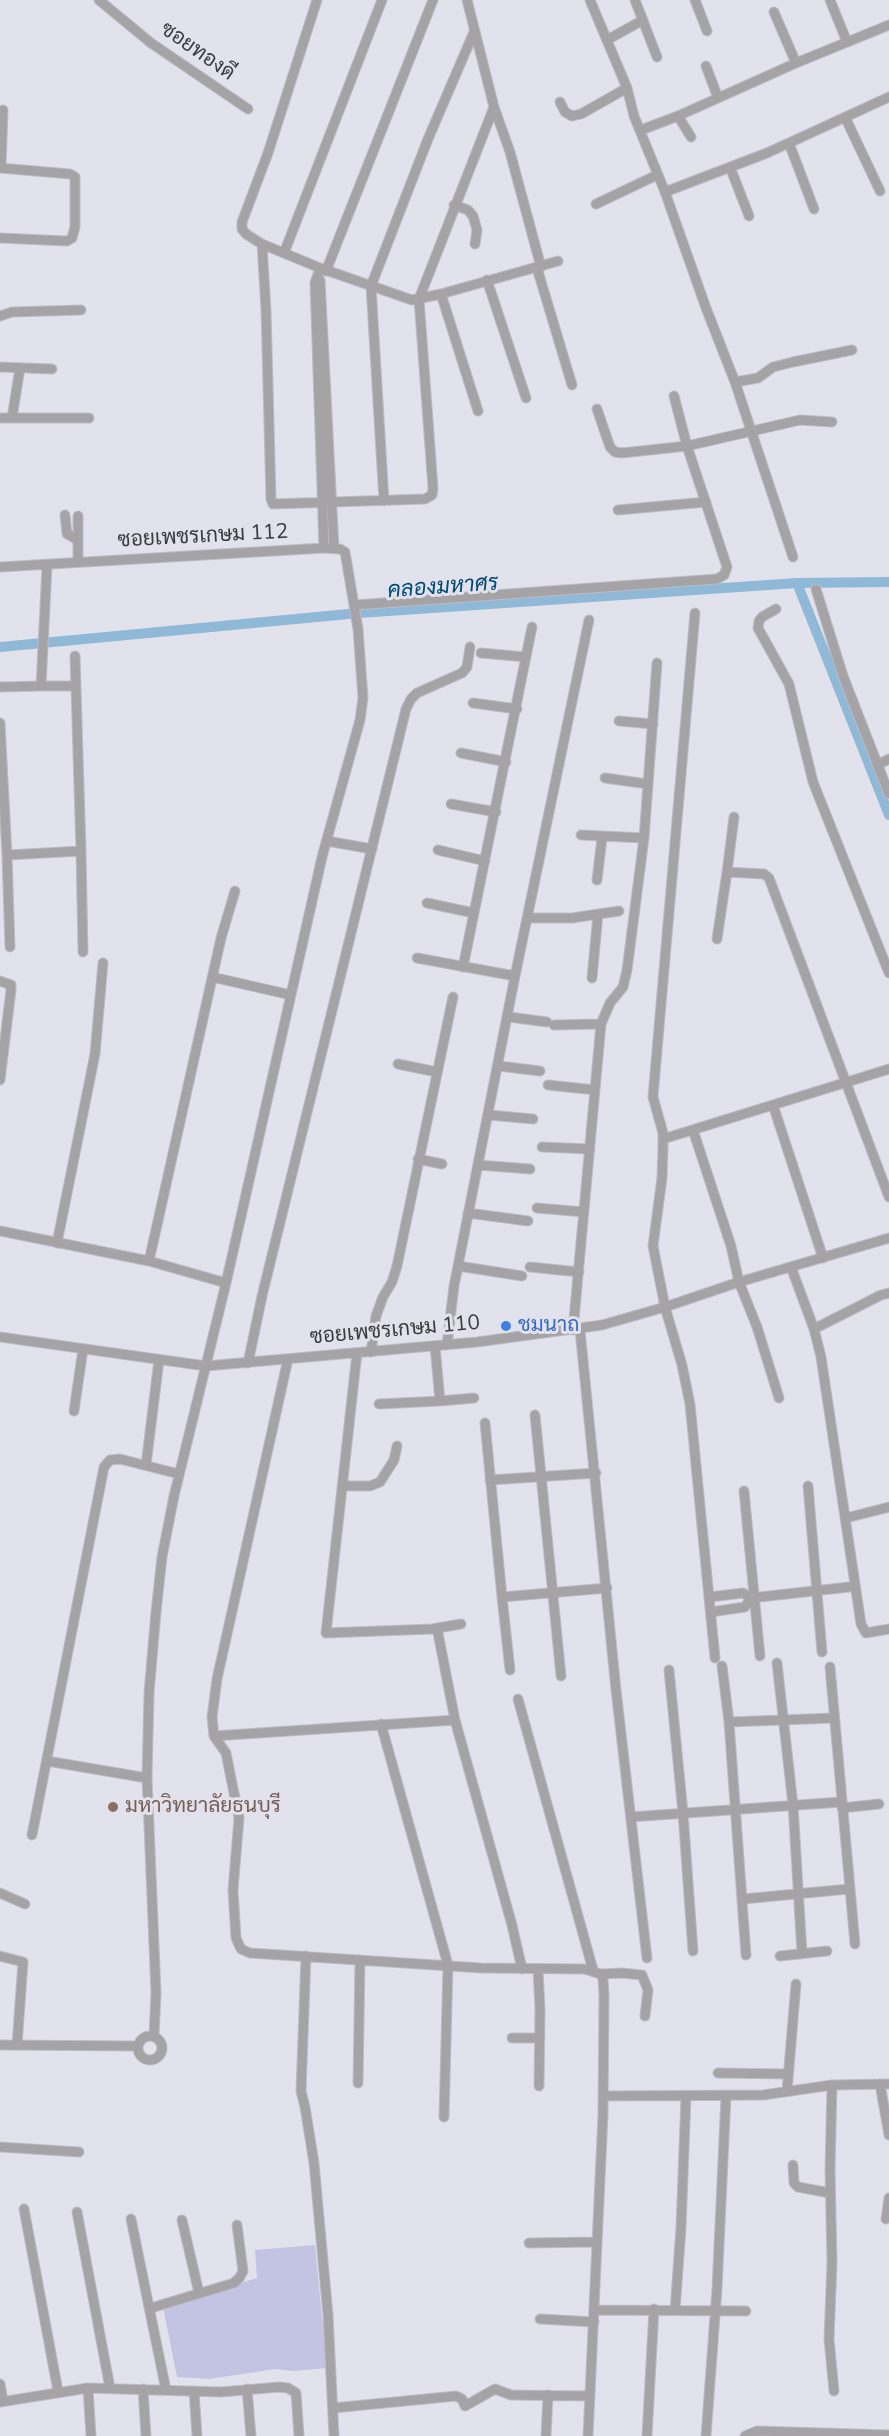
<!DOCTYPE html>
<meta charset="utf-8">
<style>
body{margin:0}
canvas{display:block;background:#e2e2ed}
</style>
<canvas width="889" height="2436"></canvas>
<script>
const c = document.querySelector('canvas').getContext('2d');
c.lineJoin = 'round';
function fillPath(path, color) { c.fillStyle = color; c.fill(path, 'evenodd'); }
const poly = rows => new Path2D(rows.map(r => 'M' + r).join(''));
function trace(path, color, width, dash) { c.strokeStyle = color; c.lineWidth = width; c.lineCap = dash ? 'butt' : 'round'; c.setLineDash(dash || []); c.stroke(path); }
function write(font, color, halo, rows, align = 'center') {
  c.font = font + ' "Nunito Sans",Sarabun,sans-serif'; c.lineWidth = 6; c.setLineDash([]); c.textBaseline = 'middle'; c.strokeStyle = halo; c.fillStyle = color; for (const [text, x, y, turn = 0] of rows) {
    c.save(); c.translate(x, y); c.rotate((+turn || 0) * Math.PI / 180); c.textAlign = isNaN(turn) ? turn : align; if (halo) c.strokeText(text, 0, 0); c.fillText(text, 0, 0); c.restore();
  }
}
fillPath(poly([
 [315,2245,327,2368,294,2371,275,2369,209,2379,177,2377,163,2307,257,2278,255,2250]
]), '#c3c4e4');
trace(poly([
 [797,583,889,815],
 [0,647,359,613,797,583,889,582]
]), '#90b8d7', 10);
const minor = poly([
 [99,0,151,43,248,109],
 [317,0,268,153,242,222,242,229,246,234,262,244,320,268,412,300,441,294,558,261],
 [467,0,494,107,510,152,541,267],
 [590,0,627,88,634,116,665,192,706,308,735,382,793,557],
 [635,0,657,57],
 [695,0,707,31],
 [830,0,847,42],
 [774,12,796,63],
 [607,40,643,20],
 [706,66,718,98],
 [560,102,565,112,572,116,581,114,627,88],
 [678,116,691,137],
 [845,117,880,191],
 [641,130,678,116,796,63,889,25],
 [789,143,814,209],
 [730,167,749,216],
 [0,168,70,174,75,177,75,227,72,238,67,241,0,238],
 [1,168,3,110],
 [665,192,767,153,889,97],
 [596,204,657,175],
 [454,205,468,210,473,216,477,230,475,244],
 [262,244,266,310,271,499,273,504,425,499,432,495,433,488,419,299,494,107],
 [284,253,382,0],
 [320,268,315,283,324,548],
 [537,268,572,385],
 [326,271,433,0],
 [320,280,334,548],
 [487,280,526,398],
 [441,294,478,411],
 [0,316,12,312,81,310],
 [0,367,52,369],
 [735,382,758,378,773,367,793,362,852,350],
 [597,409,610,447,615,452,622,453,687,446,800,420,832,422],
 [0,418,89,418],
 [12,418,20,368],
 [384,501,371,286,428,139,474,32],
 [618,510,706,502],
 [65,515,67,534,78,540],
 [78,516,78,562],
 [0,567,324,548,340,549,345,552,358,629,363,698,360,720,322,857,226,1283],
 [816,589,843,676,889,794],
 [355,605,717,579,724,575,727,567,687,446,674,396],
 [776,609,762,617,759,621,758,628,789,684,813,782,889,973],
 [695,613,654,1085,653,1097,663,1133,663,1147,662,1178,653,1246,665,1307,682,1365,690,1404,715,1658],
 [481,653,526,657],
 [41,686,75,686],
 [0,687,41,686,47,566],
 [473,703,517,709],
 [619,721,653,724],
 [0,723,7,855,81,851,75,656],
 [461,753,506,762],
 [877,765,889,759],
 [605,778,648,784],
 [451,804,496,812],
 [734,817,727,872,764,874,769,878,889,1197],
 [581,835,644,838],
 [327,841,372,849],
 [438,850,485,861],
 [81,851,83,952],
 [7,855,10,947],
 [597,880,602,838],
 [427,903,474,913],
 [527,918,572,918,619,911],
 [717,939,727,872],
 [417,958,515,976,454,1286,447,1345],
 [463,967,532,627],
 [515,976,589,620],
 [212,977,291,995],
 [592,978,598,914],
 [0,981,11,985,11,990,0,1080],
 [509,1017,547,1022],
 [554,1025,601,1024],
 [398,1064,437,1072],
 [499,1066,540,1071],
 [548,1085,595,1090],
 [773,1105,823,1258],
 [489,1115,533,1119],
 [693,1130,731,1246,739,1282,757,1327,779,1398],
 [663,1139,889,1069],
 [542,1147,590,1149],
 [418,1159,442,1164],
 [478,1165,530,1169],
 [537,1208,584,1212],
 [468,1213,528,1221],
 [0,1231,149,1261,226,1283,174,1496,162,1557,156,1612,149,1693,147,1778,156,1993,154,2036],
 [57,1243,95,1054,103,963],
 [149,1261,221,938,235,891],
 [458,1266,522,1276],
 [530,1267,579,1272],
 [791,1267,814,1329,821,1357,861,1624,866,1633,889,1629],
 [814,1329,881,1295,889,1293],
 [573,1330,601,1024,610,1003,623,987,627,970,644,838,657,663],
 [580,1330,616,1690,647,1958],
 [0,1337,206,1366,477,1342,602,1325,665,1307,739,1282,889,1238],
 [435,1346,440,1401,474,1398],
 [371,1352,376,1316,383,1297,392,1282,397,1266,453,997],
 [357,1353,326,1633,432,1629,461,1624],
 [288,1359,217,1679,212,1717,214,1736,226,1753,239,1818,233,1890,236,1938,241,1949,250,1953,481,1968,584,1969,601,1974,603,1979,604,1995,603,2115,588,2436],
 [248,1363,262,1296,406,709,411,699,417,693,462,673,467,667,470,647],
 [379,1404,440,1401],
 [74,1411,83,1349],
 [535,1415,561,1676],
 [485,1423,502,1597],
 [146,1465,159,1360],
 [490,1480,596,1473],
 [342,1486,370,1486,380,1482,394,1460,397,1446],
 [808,1486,822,1652],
 [744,1491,760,1656],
 [846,1518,889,1507],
 [710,1597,743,1593,751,1598,745,1607,711,1612],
 [751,1598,849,1587],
 [437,1628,455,1720,512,1925,522,1969],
 [777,1663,793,1805,802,1953],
 [722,1666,729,1722,746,1955],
 [830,1667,855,1944],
 [510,1670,502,1597,607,1588],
 [669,1670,683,1813,693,1951],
 [518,1699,593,1970],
 [729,1722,834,1718],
 [381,1724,448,1965,444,2117],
 [214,1736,455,1720],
 [47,1761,147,1778],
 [842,1808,879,1804],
 [631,1817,841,1802],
 [32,1835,104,1467,110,1460,120,1459,179,1474],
 [0,1893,25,1904],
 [743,1899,849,1889],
 [0,1956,23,1962,17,2045],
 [306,1956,301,2091,305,2107,314,2163,328,2315,334,2436],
 [780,1956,827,1951],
 [538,1970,540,2009,539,2086],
 [601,1974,622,1973,642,1975,648,1990,645,2016],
 '138 2048a12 12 0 1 1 24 0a12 12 0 1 1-24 0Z',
 [512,2038,540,2038],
 [0,2045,138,2046],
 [718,2073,788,2074],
 [358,2083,360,1960],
 [880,2084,889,2135],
 [832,2085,830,2170,832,2263,829,2339,834,2391],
 [787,2091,796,1984],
 [603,2096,763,2095,832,2085,889,2084],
 [0,2147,79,2152],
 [793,2165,794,2183,798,2187,830,2193],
 [24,2209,58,2391],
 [77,2212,110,2388],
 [131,2219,166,2390],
 [886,2219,889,2198],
 [182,2220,199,2293],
 [529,2243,597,2242],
 [151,2308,234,2283,240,2277,243,2271,237,2225],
 [595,2310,746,2311],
 [675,2310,681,2228,686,2096],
 [540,2319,594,2322],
 [0,2384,3,2401],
 [88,2388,91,2436],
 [143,2389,146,2436],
 [247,2389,251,2436],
 [194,2391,197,2436],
 [0,2402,88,2388,221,2392,279,2387,288,2388,296,2393,299,2436],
 [333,2408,456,2396,462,2399,465,2406,495,2389,511,2395,589,2396],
 [546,2436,548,2395],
 [647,2436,654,2309],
 [706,2436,717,2289,726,2096],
 [745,2436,757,2431,889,2435]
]);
trace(minor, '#bdbdc7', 11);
trace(minor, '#a6a3a7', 9);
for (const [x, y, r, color] of [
 [506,1326,6,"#3f7fe0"],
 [113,1807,6,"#8d6e63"]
]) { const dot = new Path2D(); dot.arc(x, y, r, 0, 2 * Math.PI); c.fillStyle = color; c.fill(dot); trace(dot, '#e2e2ed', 2); }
write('21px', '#3c3c40', '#e2e2ed', [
 ["ซอยทองดี",197,52,35],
 ["ซอยเพชรเกษม 112",203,537,-3],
 ["ซอยเพชรเกษม 110",395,1331,-5]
]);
write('21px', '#366cbe', '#e2e2ed', [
 ["ชมนาถ",518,1326]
], 'left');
write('21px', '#785e54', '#e2e2ed', [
 ["มหาวิทยาลัยธนบุรี",125,1807]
], 'left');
write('italic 22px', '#034a72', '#e2e2ed', [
 ["คลองมหาศร",443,588,-4]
]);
</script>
